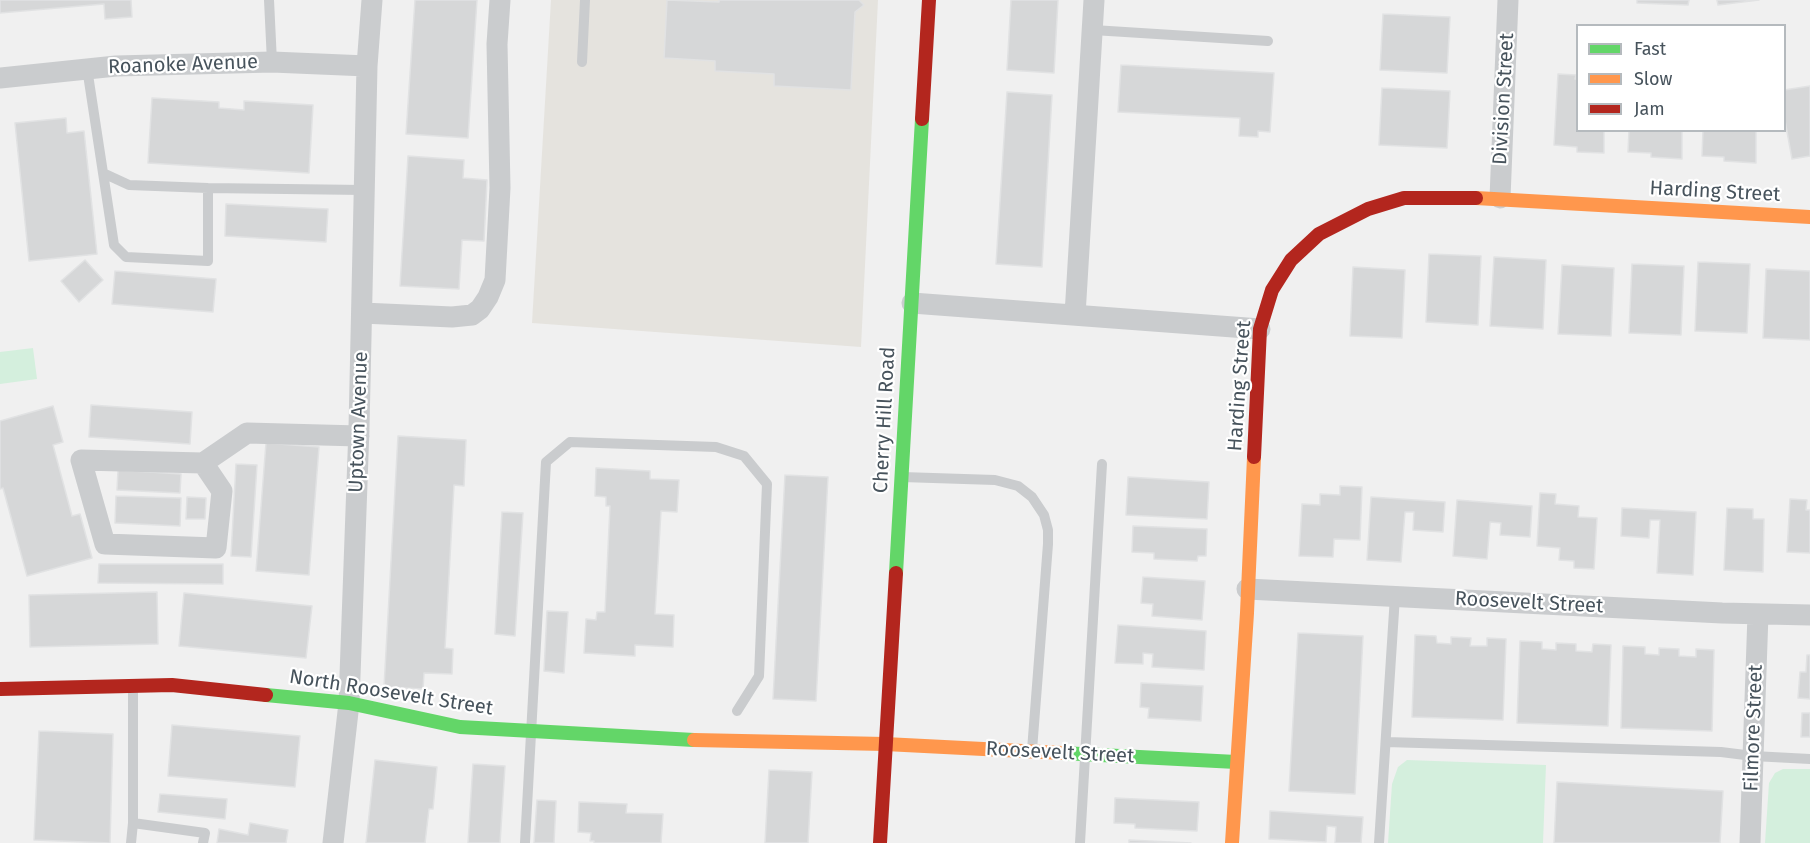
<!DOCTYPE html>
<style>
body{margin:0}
#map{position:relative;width:1810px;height:843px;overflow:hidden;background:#f0f0f0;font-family:"Fira Sans",sans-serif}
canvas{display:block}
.legend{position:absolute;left:1576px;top:24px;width:210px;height:108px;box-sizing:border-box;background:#fff;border:2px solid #b5babe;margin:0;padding:8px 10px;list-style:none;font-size:18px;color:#47535c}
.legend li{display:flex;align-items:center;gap:12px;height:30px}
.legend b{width:30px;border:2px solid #b5babe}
</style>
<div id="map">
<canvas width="1810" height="843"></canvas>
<ul class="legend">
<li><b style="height:8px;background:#63d668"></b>Fast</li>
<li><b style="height:8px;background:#ff974d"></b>Slow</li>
<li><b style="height:8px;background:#b3261e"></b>Jam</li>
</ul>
</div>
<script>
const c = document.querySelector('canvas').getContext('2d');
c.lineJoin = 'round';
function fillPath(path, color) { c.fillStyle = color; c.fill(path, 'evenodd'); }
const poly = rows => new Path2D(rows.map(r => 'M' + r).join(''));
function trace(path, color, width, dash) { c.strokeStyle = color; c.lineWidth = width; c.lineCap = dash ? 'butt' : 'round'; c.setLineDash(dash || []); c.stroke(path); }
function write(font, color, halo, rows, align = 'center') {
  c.font = font + ' "Fira Sans",sans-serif'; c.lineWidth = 4.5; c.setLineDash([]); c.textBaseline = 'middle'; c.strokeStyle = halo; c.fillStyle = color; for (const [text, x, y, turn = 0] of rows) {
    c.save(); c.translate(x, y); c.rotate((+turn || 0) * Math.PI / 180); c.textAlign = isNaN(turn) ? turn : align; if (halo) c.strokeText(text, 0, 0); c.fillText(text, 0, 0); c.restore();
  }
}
fillPath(poly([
 [551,0,878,0,861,347,532,323]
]), '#e5e3de');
fillPath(poly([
 [33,348,37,379,0,384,0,352],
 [1407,760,1546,765,1543,843,1388,843,1392,784,1398,767],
 [1783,769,1810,769,1810,843,1765,843,1769,783,1775,773]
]), '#d4efdd');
const building = poly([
 [0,0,131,0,132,17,105,19,104,4,0,13,0,0],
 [415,0,477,0,468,138,406,134,415,0],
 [667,0,719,2,719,0,859,0,864,5,855,12,851,90,774,86,774,74,715,71,715,61,664,58,667,0],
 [1011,0,1058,0,1054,73,1007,70,1011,0],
 [1637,0,1689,0,1688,5,1637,3,1637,0],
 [1717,0,1759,0,1718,5,1717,0],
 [1383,14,1450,17,1447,73,1380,70,1383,14],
 [1121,65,1274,73,1270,132,1258,131,1258,137,1239,136,1240,118,1118,112,1121,65],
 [1558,74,1576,75,1575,79,1578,79,1578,130,1604,130,1604,153,1577,152,1577,147,1554,145,1558,74],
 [1810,86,1810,156,1792,159,1784,115,1784,90,1810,86],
 [1382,88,1450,91,1447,148,1379,145,1382,88],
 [1007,92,1052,95,1042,267,996,264,1007,92],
 [152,98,219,102,219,108,244,110,244,101,313,105,309,173,148,163,152,98],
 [66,118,67,133,84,131,97,254,29,261,15,123,66,118],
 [1629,130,1682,130,1682,159,1651,157,1651,153,1628,152,1629,130],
 [1703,130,1756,130,1756,163,1724,161,1724,157,1702,156,1703,130],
 [408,156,464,160,463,178,487,180,484,241,462,240,459,289,400,286,408,156],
 [226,204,328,209,326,242,225,236,226,204],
 [1429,254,1481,256,1478,325,1426,322,1429,254],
 [1494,257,1546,260,1543,329,1490,326,1494,257],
 [85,260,103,280,79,302,61,281,85,260],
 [1698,262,1750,264,1747,333,1695,331,1698,262],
 [1632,264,1684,266,1681,335,1629,333,1632,264],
 [1562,265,1614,268,1611,336,1558,334,1562,265],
 [1353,267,1405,270,1402,338,1350,336,1353,267],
 [1766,269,1810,271,1810,340,1763,338,1766,269],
 [115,271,216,279,213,312,112,304,115,271],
 [91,405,192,412,190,444,89,437,91,405],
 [53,406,63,442,53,445,72,516,80,514,92,558,27,576,3,488,0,489,0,421,53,406],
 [398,436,466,440,464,486,454,485,445,648,453,649,452,674,424,673,423,689,384,687,398,436],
 [266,443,319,447,309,575,256,571,266,443],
 [236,464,257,465,251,557,231,556,236,464],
 [596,468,650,471,650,479,679,480,677,512,661,511,655,614,674,615,673,647,635,645,635,656,584,653,586,619,596,620,597,612,605,612,610,506,606,506,606,497,595,496,596,468],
 [118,470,181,474,180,493,117,490,118,470],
 [785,475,828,477,816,701,773,699,785,475],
 [1128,477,1209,482,1207,519,1126,515,1128,477],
 [1340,486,1362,487,1360,540,1334,539,1333,557,1299,556,1302,504,1320,505,1320,494,1340,495,1340,486],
 [1540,493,1556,494,1555,504,1579,506,1578,517,1597,518,1594,569,1574,568,1574,561,1559,560,1560,548,1537,546,1540,493],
 [116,496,181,498,180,526,115,523,116,496],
 [187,497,206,498,205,519,186,519,187,497],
 [1371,497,1445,502,1443,532,1413,530,1414,512,1405,512,1401,562,1367,560,1371,497],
 [1790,499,1807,500,1806,510,1810,510,1810,553,1787,552,1790,499],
 [1457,500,1532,506,1530,537,1500,535,1501,523,1490,522,1487,559,1453,556,1457,500],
 [1622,508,1696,512,1693,575,1657,573,1660,520,1650,520,1649,538,1621,536,1622,508],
 [1727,508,1753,509,1753,519,1764,519,1763,572,1724,570,1727,508],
 [502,512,523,513,515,636,495,634,502,512],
 [1133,526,1207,529,1206,556,1198,556,1197,561,1154,559,1154,553,1132,552,1133,526],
 [99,564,223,564,223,584,98,583,99,564],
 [1143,577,1205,581,1202,620,1152,616,1153,604,1141,603,1143,577],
 [157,592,158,644,30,647,29,595,157,592],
 [184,593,312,606,306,658,179,646,184,593],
 [547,611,568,612,564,673,544,671,547,611],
 [1118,625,1206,631,1204,670,1152,667,1153,654,1143,653,1143,664,1115,663,1118,625],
 [1298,633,1363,636,1355,794,1289,791,1298,633],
 [1415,635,1436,636,1437,643,1451,644,1451,637,1471,638,1470,646,1487,646,1487,638,1506,639,1503,720,1412,717,1415,635],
 [1520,641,1542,642,1542,649,1556,650,1556,643,1576,644,1576,651,1592,652,1593,644,1611,645,1608,726,1517,723,1520,641],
 [1623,646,1645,647,1645,654,1659,655,1659,648,1679,649,1679,656,1696,657,1696,649,1714,650,1712,731,1621,728,1623,646],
 [1807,655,1810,655,1810,699,1798,698,1800,672,1806,672,1807,655],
 [1141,683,1203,686,1201,721,1148,718,1149,708,1140,707,1141,683],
 [1802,713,1810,713,1810,737,1801,737,1802,713],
 [172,725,300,736,295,787,168,776,172,725],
 [39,731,113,734,110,843,34,840,39,731],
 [375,760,437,767,433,809,429,809,425,843,366,843,375,760],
 [473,764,505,766,500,843,468,843,473,764],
 [769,770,812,772,808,843,765,843,769,770],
 [1557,782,1723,791,1720,843,1554,843,1557,782],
 [160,794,227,799,225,819,158,812,160,794],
 [1115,798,1199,802,1197,831,1135,828,1135,824,1114,823,1115,798],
 [537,800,556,801,554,843,534,843,537,800],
 [579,802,627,804,626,813,663,814,661,843,594,843,594,841,590,841,591,833,578,832,579,802],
 [1270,811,1363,817,1361,843,1335,843,1336,827,1327,826,1326,842,1269,839,1270,811],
 [250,823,288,830,286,843,217,843,219,829,248,835,250,823],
 [1129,840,1191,843,1129,843,1129,840]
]);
fillPath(building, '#d6d7d8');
trace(building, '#e1e2e3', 1.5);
trace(poly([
 [269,0,272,62],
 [1093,30,1268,41],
 [582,62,585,0],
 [87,68,114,245,126,257,208,261,208,188],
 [103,173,129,185,208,188,364,190],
 [902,477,995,480,1018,486,1032,497,1044,515,1048,530,1048,544,1032,750],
 [133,687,133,823,205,833,203,843],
 [1386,742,1721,752,1753,756,1810,759],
 [131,843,133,823],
 [525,843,546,462,570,442,716,447,744,456,767,484,759,676,737,711],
 [1080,843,1102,464],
 [1379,843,1395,596]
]), '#caccce', 10);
trace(poly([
 [0,78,116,66,272,62,367,66],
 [1500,198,1508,0],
 [912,303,1260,329],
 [362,313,452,317,472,315,480,309,488,297,495,280,500,188,497,44,500,0],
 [1075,315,1094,0],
 [203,463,222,491,216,548,105,544,81,460,203,463,247,433,359,436],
 [1247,589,1722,613,1810,615],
 [333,843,349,703,359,428,367,66,372,0],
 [1750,843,1758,614]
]), '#caccce', 21);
trace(poly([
 [896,573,922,119],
 [266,695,349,703,460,727,694,740],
 [1062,753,1236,762]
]), '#63d668', 14);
trace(poly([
 [1476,198,1810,217],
 [694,740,885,744,1062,753],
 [1232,843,1247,613,1254,457]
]), '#ff974d', 14);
trace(poly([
 [922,119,929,0],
 [1254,457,1260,329,1272,290,1291,260,1319,234,1368,209,1404,198,1476,198],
 [0,689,172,685,266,695],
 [880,843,896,573]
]), '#b3261e', 14);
write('20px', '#47535c', '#fff', [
 ["Roanoke Avenue",183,65,-2],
 ["Division Street",1504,99,-87],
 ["Harding Street",1715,192,3],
 ["Harding Street",1240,386,-86],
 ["Cherry Hill Road",885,420,-87],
 ["Uptown Avenue",359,422,-88],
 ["Roosevelt Street",1529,603,3],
 ["North Roosevelt Street",391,693,9],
 ["Filmore Street",1754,728,-88],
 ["Roosevelt Street",1060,753,3]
]);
</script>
